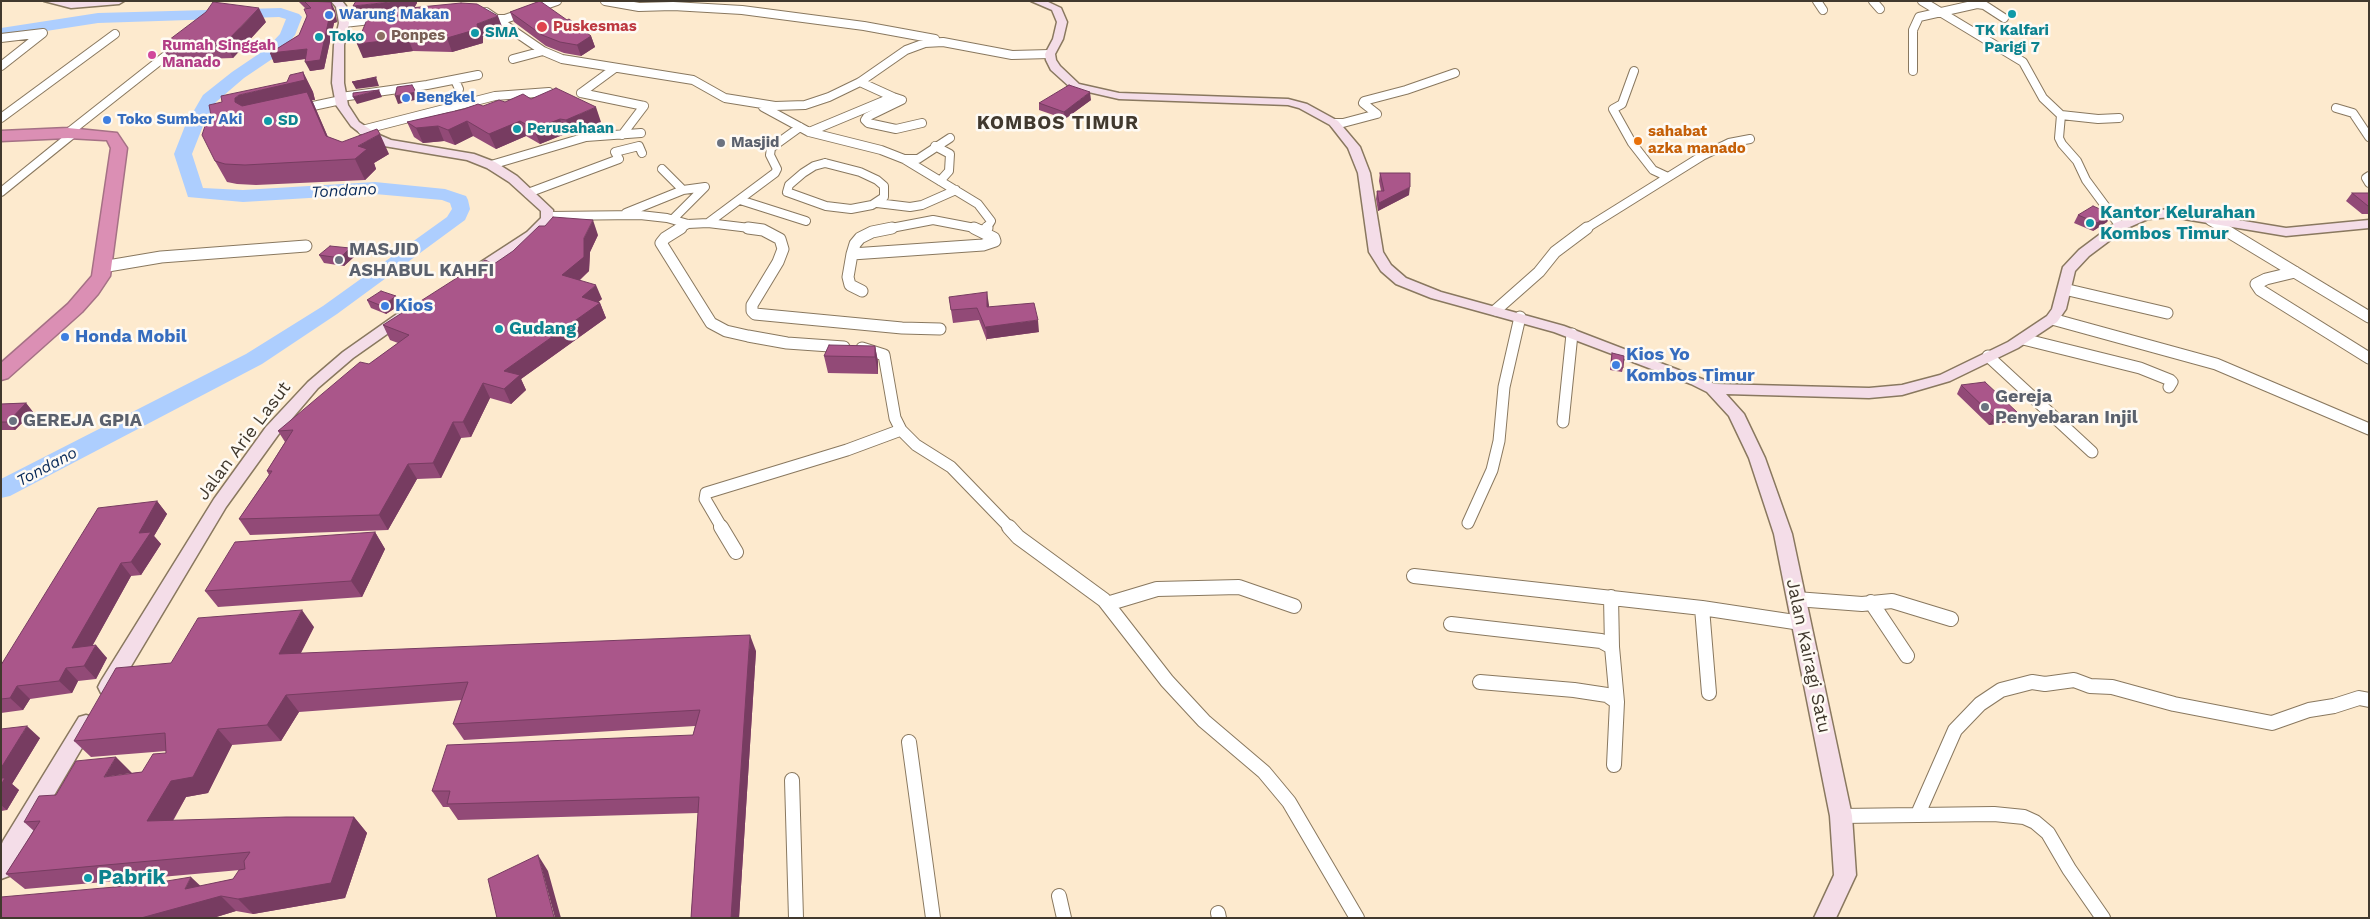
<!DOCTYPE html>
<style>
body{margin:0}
#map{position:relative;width:2370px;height:919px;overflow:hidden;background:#fdeace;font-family:"Work Sans",sans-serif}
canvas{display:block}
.frame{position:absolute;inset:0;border:2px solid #41392e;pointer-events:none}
</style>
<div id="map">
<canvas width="2370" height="919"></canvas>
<div class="frame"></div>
</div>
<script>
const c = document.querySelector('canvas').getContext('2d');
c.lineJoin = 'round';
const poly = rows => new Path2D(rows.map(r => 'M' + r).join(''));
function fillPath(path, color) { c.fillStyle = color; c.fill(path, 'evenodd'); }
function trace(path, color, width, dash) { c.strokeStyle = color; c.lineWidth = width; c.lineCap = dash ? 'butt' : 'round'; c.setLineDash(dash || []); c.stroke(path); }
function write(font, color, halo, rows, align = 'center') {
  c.font = font + ' "Work Sans",sans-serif'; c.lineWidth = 5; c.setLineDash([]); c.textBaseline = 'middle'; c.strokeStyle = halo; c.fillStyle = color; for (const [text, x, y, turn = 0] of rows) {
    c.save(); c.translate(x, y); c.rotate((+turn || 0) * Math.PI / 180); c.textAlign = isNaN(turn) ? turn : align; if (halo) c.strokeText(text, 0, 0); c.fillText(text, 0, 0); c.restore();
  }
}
fillPath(poly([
 [281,8,299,14,302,17,295,35,278,55,244,78,216,102,203,126,192,154,203,188,243,190,375,182,445,189,466,196,468,200,470,209,465,220,337,314,262,364,10,496,1,498,1,479,246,354,323,306,447,217,452,209,450,203,442,200,375,194,243,202,188,197,174,154,185,126,203,95,232,72,266,49,280,34,286,19,279,17,98,23,1,38,1,28,98,13,281,8]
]), '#adcefe');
const streetFar2 = poly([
 [605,1,639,7,673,6,742,10,864,26,935,39],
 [1817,1,1823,10],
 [1873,1,1880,9],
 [1922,1,2023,62,2043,98,2061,115,2098,119,2119,118],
 [486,12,543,51,562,59,693,80,725,98,775,106,805,105,829,97,860,82,906,50,925,43,943,42,1012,55,1050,54],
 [499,19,505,19,557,1],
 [344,23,380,19],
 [1,38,43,33,1,66],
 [513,59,543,51],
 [1634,71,1622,104,1613,109,1632,143,1653,170,1668,177],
 [1913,71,1913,30,1919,17,1977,4,1984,5,2004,18],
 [581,93,644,106],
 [581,93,615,68],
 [341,97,427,85,478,75],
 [893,97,902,100,867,117,865,120,868,123,896,129,922,123],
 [763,107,809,132,881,150,904,159,978,204,991,221,986,229],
 [452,108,459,89,455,80],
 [2336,108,2353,113,2369,137],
 [299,109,341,100],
 [2061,115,2059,138,2062,144,2077,161,2086,180,2120,226],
 [1,118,115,34],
 [1334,123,1343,123,1377,114,1363,103,1364,101,1406,90,1455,73],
 [362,130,495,96,549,92],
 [809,132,893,97,860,82],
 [68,133,177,47],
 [622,135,644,106],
 [935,146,950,154,949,171,940,181],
 [904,159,918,159,950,138],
 [825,163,860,172,877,180,884,186,884,197,872,205,851,209,826,206,787,192,789,185,803,173,814,166,825,163],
 [491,165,586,137,641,133],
 [662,169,683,190],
 [2369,176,2366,178,2369,183],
 [1,192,74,133],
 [528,193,619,159,615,152,639,146,642,153],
 [740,200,806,221],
 [877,203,910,207,922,205,956,190],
 [626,213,683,190,705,187,673,219],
 [549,216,640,215,667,218,688,224,708,223,758,229],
 [2210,221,2224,229],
 [708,223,775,173,777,169,770,155,771,148,800,127],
 [679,229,688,224],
 [886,229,933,220,980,229],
 [1585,229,1702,156,1729,143,1750,139]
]);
const streetFar1 = poly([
 [681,228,665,238,661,243,711,323,726,331,748,336,787,343,844,347],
 [748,228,763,230,780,239,783,249,778,262,752,305,752,311,755,314,902,328,940,329],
 [2222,228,2369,317],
 [985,231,987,228],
 [852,254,848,277,850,285,862,291],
 [852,254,855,244,860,238,872,232,892,228],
 [852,254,983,245,995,241,994,238,974,228],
 [102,267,161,257,306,246],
 [2295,272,2266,279,2256,284,2260,290,2369,358],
 [2064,289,2167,313],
 [1496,310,1539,272,1555,252,1587,228],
 [2052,319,2216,364,2369,429],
 [2023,339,2140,368,2170,380,2172,382,2169,387],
 [862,348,884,355,895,418,901,430,916,445,951,467,1010,528],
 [1988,356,2092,452],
 [1563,422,1572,334],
 [1468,523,1492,470,1499,441,1504,387,1520,317],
 [722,528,705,499,706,493,847,450,901,430]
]);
const street = poly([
 [721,527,736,552],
 [1009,527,1018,537,1104,600,1167,681,1204,721,1264,772,1289,802,1357,918],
 [1414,576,1702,608,1801,623],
 [1611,597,1612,647,1617,702,1614,765],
 [1796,599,1862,604,1892,601,1951,619],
 [1871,602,1907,656],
 [1107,604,1157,589,1239,587,1294,606],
 [1702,608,1709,693],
 [1451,624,1601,641,1612,647],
 [1480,682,1574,690,1607,695,1617,702],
 [909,742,933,918],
 [792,780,796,918],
 [1918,814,1955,730,1980,704,2001,690,2032,682,2045,684,2074,680,2090,686,2112,687,2174,704,2272,723,2309,710,2334,706,2359,698,2369,700],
 [1841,816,1994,814,2024,817,2035,822,2048,833,2069,869,2103,918],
 [1059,896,1064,918],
 [1218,913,1219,918]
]);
const secondary = poly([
 [44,1,71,2,124,1,119,4,71,8,44,1],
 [331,1,342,1,346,6,349,23,344,45,344,83,348,105,359,122,377,134,391,140,474,154,495,162,517,176,553,210,553,219,537,238,477,277,467,277,465,274,467,271,527,232,541,218,541,211,509,182,487,168,467,160,384,146,369,140,351,126,336,105,332,83,334,45,339,23,336,7,331,1],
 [1031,1,1046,1,1061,8,1067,22,1063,39,1055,54,1056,60,1060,66,1079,84,1119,93,1288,99,1307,104,1338,121,1360,147,1370,173,1383,252,1391,265,1406,278,1441,292,1564,326,1715,384,1869,388,1902,385,1940,375,2008,342,2047,316,2052,309,2063,267,2079,250,2115,223,2146,211,2172,209,2286,228,2369,220,2369,228,2286,236,2172,217,2148,219,2125,229,2089,256,2075,271,2066,309,2057,322,2018,348,1950,381,1902,395,1869,398,1726,394,1744,414,1765,458,1792,534,1852,816,1856,875,1836,918,1814,918,1834,875,1830,816,1774,534,1749,458,1729,416,1707,392,1691,384,1554,332,1431,298,1396,284,1381,271,1369,252,1358,173,1348,148,1330,125,1299,108,1288,105,1119,99,1071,88,1051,70,1046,60,1045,54,1053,39,1057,22,1052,10,1031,1],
 [402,313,407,314,409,317,407,320,353,358,318,388,278,435,226,507,115,693,108,695,101,693,98,687,101,681,214,499,266,427,308,382,343,352,397,314,402,313],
 [86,715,93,717,96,723,93,729,19,855,9,876,1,879,1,846,3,841,79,717,86,715]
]);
const highway = poly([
 [68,128,117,133,127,148,110,276,98,294,82,312,8,378,1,380,1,363,68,304,92,276,111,148,107,140,104,140,68,138,1,141,1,131,68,128]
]);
trace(streetFar2, '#89785f', 10);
trace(streetFar1, '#89785f', 13);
trace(street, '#89785f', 16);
trace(secondary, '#89785f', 3);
trace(highway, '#a57185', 3);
trace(streetFar2, '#fff', 8);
trace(streetFar1, '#fff', 11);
trace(street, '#fff', 14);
fillPath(secondary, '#f4dde8');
fillPath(highway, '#db8fb4');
fillPath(poly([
 [298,1,330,1,335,11,337,22,334,23,324,69,310,71,306,59,274,63,270,53,299,35,307,16,306,9],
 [417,3,414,8,503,29,483,37,483,43,452,52,413,51,363,58,369,14,357,16],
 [510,12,591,36,595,47,581,56,564,53,546,46,514,22],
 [266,22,233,58,170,60,161,46],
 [303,72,313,92,315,100,312,100,328,137,342,142,389,154,374,163,376,169,365,180,256,185,237,184,227,182,215,161,212,121,222,102,287,82],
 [531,99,601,122,572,135,565,134,540,144,526,136,496,149,473,136,455,145,444,141,423,143,414,137,407,122,505,102],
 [1091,100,1065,119,1039,110,1039,103],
 [1380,173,1409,195,1378,211,1376,199,1377,191,1381,191,1379,181],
 [2352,193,2369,193,2369,214,2362,214,2346,201],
 [2111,214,2107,222,2093,231,2074,223,2078,215],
 [598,235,590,252,589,271,580,280,602,299,598,302,600,303,606,318,521,379,526,390,511,404,490,398,471,437,461,438,441,478,417,479,388,530,250,535,239,519,269,475,267,471,285,442,278,431,398,343,390,340,383,325,494,264],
 [350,248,355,256,344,266,324,263,319,255],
 [949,297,989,305,989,307,1039,332,987,339,987,341,979,320,953,323],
 [367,300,400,305,386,314,371,308],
 [875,346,878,362,878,374,828,373,824,356],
 [1612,353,1623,368,1622,372,1610,370,1611,357],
 [1961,385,2018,413,2013,421,1989,425,1957,394],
 [26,403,33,412,15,430,1,430,1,404],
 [157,501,167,514,154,536,161,544,141,575,131,576,92,646,107,658,96,679,78,681,72,693,30,699,23,710,1,713,1,665],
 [375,532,385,549,362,597,218,607,205,591],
 [314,627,301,653,756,651,739,918,691,918,698,813,458,820,449,807,443,807,432,791,693,735,695,726,464,740,453,724,462,700,299,712,281,741,232,745,208,793,186,797,173,821,354,817,367,833,345,898,253,914,236,911,213,918,1,918,201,886,233,879,240,870,25,889,6,874,34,831,24,822,56,795,132,773,142,772,166,753,166,751,91,757,74,741,171,663],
 [1,729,40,738,12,784,19,790,7,810,1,811]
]), '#924a77');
fillPath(poly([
 [400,1,417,1,417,3,413,10,357,16,353,6],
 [331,2,335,11,337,22,334,23,324,69,310,71,305,62],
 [259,8,266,22,233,58,225,43],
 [498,16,503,29,483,37,483,43,452,52,447,38,477,24],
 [591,36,595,47,581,56,577,45],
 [408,38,413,51,363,58,357,44],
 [307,49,311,58,274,63,270,53],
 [303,72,313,92,315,100,312,100,336,156,235,102,235,98,239,95,305,80],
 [376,77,379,86,356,89,352,82],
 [379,90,382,97,357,104,353,97],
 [416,92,419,99,398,104,395,96],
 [1090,92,1091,100,1065,119,1064,112],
 [596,107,601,122,572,135,566,120],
 [560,119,565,134,540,144,534,129],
 [467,121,473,136,455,145,448,130],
 [520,121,526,136,496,149,489,134],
 [438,126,444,141,423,143,416,128],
 [380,134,389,154,374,163,376,169,365,180,355,159,358,146],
 [1410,187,1409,195,1378,211,1379,203],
 [2111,214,2107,222,2093,231,2097,223],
 [593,220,598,235,590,252,589,271,568,290,562,275,584,238],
 [350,248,355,256,344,266,340,258],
 [596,285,602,299,588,311,582,297],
 [987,292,989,305,988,319,987,307],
 [396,296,400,305,386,314,382,306],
 [600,303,606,318,521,379,526,390,511,404,504,389,504,371],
 [1038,320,1039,332,987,339,987,341,986,327],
 [875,346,878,362,878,374,875,357],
 [483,383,490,398,471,437,463,422],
 [26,403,33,412,15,430,8,422],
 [2018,413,2013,421,1989,425,1994,417],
 [453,422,461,438,441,478,433,463],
 [408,464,417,479,388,530,379,515],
 [157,501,167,514,154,536,161,544,141,575,131,562,139,533],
 [375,532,385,549,362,597,351,581],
 [121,563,131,576,84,661,72,648],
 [302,610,314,627,292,670,279,654],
 [750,635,756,651,739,918,731,918],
 [96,645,107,658,96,679,84,666],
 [66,668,78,681,72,693,59,681],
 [17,686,30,699,23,710,10,698],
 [286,695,299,712,281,741,267,725],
 [27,726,40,738,12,784,19,790,7,810,1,805,1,768],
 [218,729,232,745,208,793,186,797,163,837,147,821,171,781],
 [116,757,132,773,104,777],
 [354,817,367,833,345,898,253,914,238,899],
 [538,855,548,871,561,918,555,918],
 [191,877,207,892,221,896,236,911,213,918,141,918,185,889]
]), '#773c61');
const building = poly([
 [304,1,331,2,333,13,330,14,320,60,305,62,307,49,270,53,299,35,307,16,304,9,311,8,304,1],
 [356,1,400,1,353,6,356,1],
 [540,1,567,20,569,19,591,36,577,45,560,42,542,35,510,12,540,1],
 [213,2,259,8,225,43,161,46,206,12,213,2],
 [461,3,477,4,498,16,477,24,478,29,447,38,408,38,357,44,370,12,461,3],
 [303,72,305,80,239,95,235,98,235,102,242,106,307,92,326,136,342,142,377,129,380,134,358,146,367,149,355,159,245,165,225,164,215,161,202,135,206,123,212,121,209,105,222,102,221,96,287,82,290,75,303,72],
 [376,77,376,78,352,82,376,77],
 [412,85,416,92,395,96,397,87,412,85],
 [1069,85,1090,92,1064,112,1039,103,1069,85],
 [556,88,596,107,566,120,560,119,534,129,520,121,489,134,467,121,448,130,438,126,416,128,407,122,464,109,478,104,483,106,499,100,505,102,523,94,531,99,556,88],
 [379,90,353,97,353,93,379,90],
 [1380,173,1410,173,1410,187,1379,203,1377,191,1384,191,1380,173],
 [2352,193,2369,193,2369,206,2368,206,2352,193],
 [2093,206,2111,214,2097,223,2078,215,2093,206],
 [553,217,593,220,584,238,584,257,562,275,596,285,582,297,600,303,504,371,520,375,504,389,483,383,463,422,453,422,433,463,408,464,379,515,239,519,272,471,267,471,293,430,278,431,360,362,369,364,409,335,383,325,485,260,494,264,513,251,539,226,545,226,553,217],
 [330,246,350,248,340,258,319,255,330,246],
 [381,291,396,296,382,306,367,300,381,291],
 [987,292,987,307,1034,303,1038,320,986,327,986,329,977,308,951,310,949,297,987,292],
 [829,345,875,346,875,357,824,356,829,345],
 [1612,353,1624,356,1623,368,1611,366,1612,353],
 [1985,382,2018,413,1994,417,1961,385,1985,382],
 [26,403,8,422,1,422,1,404,26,403],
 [157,501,139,533,151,532,131,562,121,563,72,648,96,645,84,666,66,668,59,681,17,686,10,698,1,699,1,665,98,508,157,501],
 [375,532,351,581,205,591,235,542,375,532],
 [302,610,279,654,750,635,731,918,691,918,699,797,447,804,450,791,432,791,447,745,693,735,700,710,453,724,468,682,286,695,267,725,218,729,193,777,171,781,147,821,286,817,354,817,331,883,238,899,221,896,141,918,1,918,1,897,149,884,191,877,185,889,233,879,239,870,245,869,244,861,250,852,6,874,40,821,24,822,39,796,56,795,76,761,116,757,104,777,142,772,153,754,166,753,165,733,74,741,116,668,171,663,198,618,302,610],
 [27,726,1,768,1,729,27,726],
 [1,778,5,778,1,785,1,778],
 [538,855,554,917,560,918,497,918,488,879,538,855]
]);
fillPath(building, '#aa568a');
trace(building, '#773c61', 1);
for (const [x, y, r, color] of [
 [2012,14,5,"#0f9aa8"],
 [329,15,5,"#3f7fe0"],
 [542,27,6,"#e0444e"],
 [475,33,5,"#0f9aa8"],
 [381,36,5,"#8d6e63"],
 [319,37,5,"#0f9aa8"],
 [152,55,5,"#d1479c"],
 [406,98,5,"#3f7fe0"],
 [107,120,5,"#3f7fe0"],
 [268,121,5,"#0f9aa8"],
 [517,129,5,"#0f9aa8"],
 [1638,141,5,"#e8710a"],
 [721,143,5,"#6b7280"],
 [2090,223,5,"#0f9aa8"],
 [339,260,5,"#6b7280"],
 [385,306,5,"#3f7fe0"],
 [499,329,5,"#0f9aa8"],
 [65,337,5,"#3f7fe0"],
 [1616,365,5,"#3f7fe0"],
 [1985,407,5,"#6b7280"],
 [13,421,5,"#6b7280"],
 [88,878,5,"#0f9aa8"]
]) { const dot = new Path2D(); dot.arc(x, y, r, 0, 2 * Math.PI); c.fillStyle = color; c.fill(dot); trace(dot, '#fefaf4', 2); }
write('bold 15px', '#366cbe', '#fefaf4', [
 ["Warung Makan",339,15],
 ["Bengkel",416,98],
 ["Toko Sumber Aki",117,120]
], 'left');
write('bold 15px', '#be3a42', '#fefaf4', [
 ["Puskesmas",553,27]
], 'left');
write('bold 15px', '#0d838f', '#fefaf4', [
 ["TK Kalfari",2012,31,"center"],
 ["Parigi 7",2012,48,"center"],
 ["SMA",485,33],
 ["Toko",329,37],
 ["SD",278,121],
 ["Perusahaan",527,129]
], 'left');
write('bold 15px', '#785e54', '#fefaf4', [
 ["Ponpes",391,36]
], 'left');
write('bold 15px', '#b23c85', '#fefaf4', [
 ["Rumah Singgah",162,46],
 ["Manado",162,63]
], 'left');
write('bold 15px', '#c56008', '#fefaf4', [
 ["sahabat",1648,132],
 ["azka manado",1648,149]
], 'left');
write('bold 15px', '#5b616d', '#fefaf4', [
 ["Masjid",731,143]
], 'left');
write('italic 16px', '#052757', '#fefaf4', [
 ["Tondano",344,191,-3],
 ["Tondano",47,467,-28]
]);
write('bold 18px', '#0d838f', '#fefaf4', [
 ["Kantor Kelurahan",2100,213],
 ["Kombos Timur",2100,234],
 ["Gudang",509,329]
], 'left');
write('bold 18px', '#5b616d', '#fefaf4', [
 ["MASJID",349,250],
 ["ASHABUL KAHFI",349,271],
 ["Gereja",1995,397],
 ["Penyebaran Injil",1995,418],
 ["GEREJA GPIA",23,421]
], 'left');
write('bold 18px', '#366cbe', '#fefaf4', [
 ["Kios",395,306],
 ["Honda Mobil",75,337],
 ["Kios Yo",1626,355],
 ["Kombos Timur",1626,376]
], 'left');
write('18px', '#41392e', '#fefaf4', [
 ["Jalan Arie Lasut",244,441,-53],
 ["Jalan Kairagi Satu",1808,656,78]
]);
c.letterSpacing = '1px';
write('bold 19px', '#41392e', '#fefaf4', [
 ["KOMBOS TIMUR",1058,123]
]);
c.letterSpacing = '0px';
write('bold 21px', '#0d838f', '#fefaf4', [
 ["Pabrik",98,878]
], 'left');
</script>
